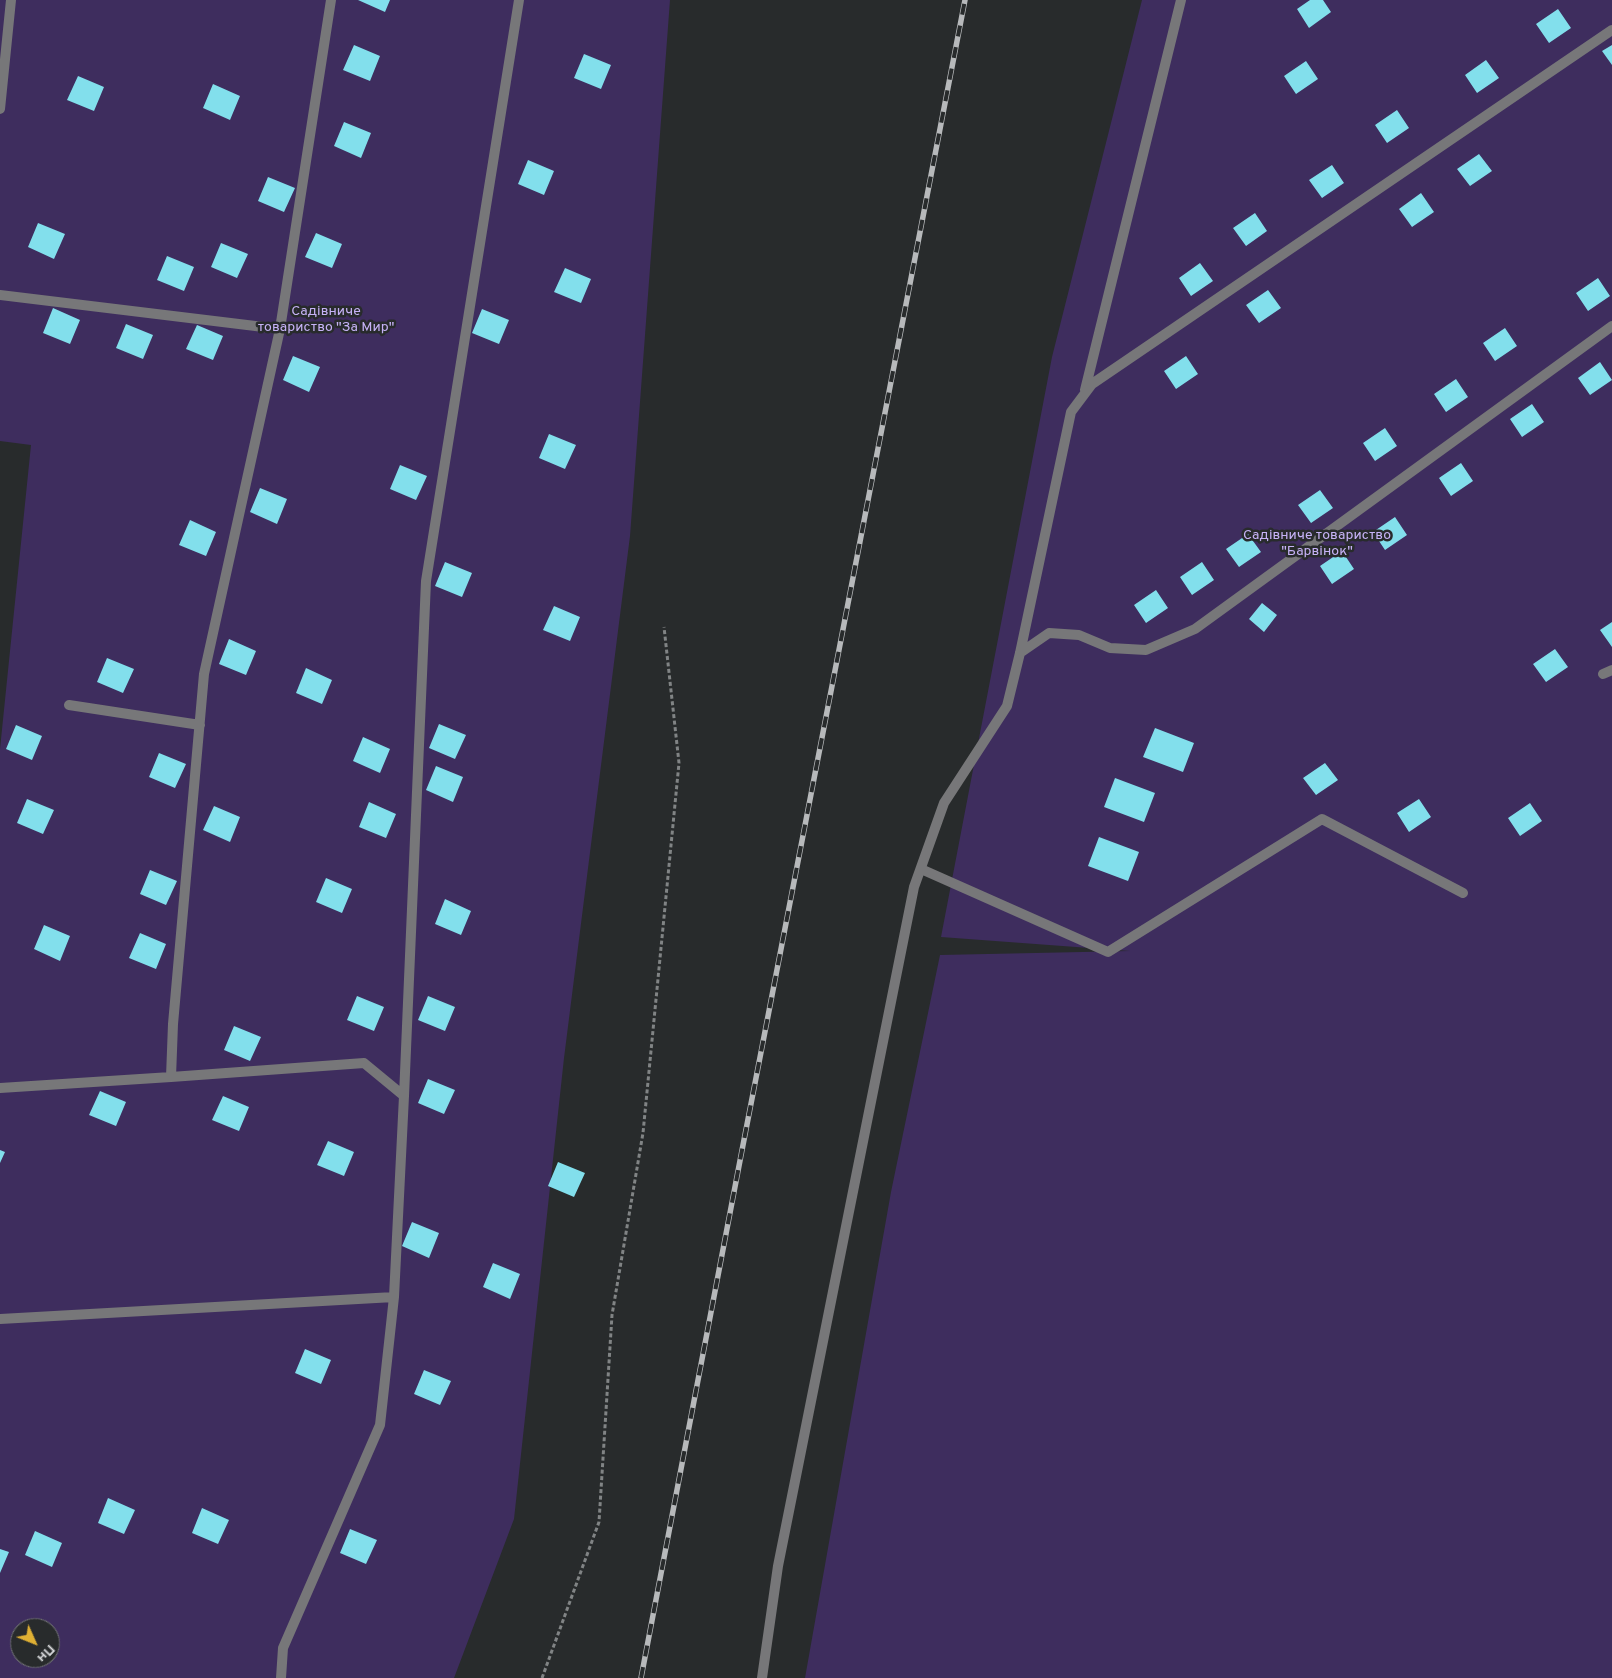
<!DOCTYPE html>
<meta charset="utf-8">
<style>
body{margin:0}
#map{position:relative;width:1612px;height:1678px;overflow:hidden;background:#282b2c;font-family:Overpass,sans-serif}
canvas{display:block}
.north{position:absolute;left:10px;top:1618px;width:50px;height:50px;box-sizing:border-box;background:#282b2c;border:1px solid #707274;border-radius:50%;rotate:134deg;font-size:14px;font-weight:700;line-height:20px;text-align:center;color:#dbdddf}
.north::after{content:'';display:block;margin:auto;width:18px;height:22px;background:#dfb034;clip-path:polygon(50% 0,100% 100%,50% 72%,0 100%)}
</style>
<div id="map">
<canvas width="1612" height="1678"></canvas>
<div class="north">Пн</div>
</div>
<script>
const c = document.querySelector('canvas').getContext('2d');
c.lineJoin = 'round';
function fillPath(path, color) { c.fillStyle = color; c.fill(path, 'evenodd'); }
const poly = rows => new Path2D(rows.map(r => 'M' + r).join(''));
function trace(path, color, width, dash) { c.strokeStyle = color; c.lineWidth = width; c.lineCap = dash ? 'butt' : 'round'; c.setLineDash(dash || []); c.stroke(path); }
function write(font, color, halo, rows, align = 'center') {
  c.font = font + ' Overpass,sans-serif'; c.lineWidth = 5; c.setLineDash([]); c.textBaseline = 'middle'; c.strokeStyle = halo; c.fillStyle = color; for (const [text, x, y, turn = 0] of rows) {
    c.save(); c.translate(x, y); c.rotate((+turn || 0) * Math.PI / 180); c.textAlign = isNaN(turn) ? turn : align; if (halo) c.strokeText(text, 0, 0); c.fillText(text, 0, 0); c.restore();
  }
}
fillPath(poly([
 [0,0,670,0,630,536,564,1058,514,1519,454,1678,0,1678,0,749,31,445,0,441],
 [20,1628,50,1628,50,1658,20,1658],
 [1142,0,1612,0,1612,1678,805,1678,891,1192,940,955,1130,951,941,937,1052,357]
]), '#3e2d5e');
fillPath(poly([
 [358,0,390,0,385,12],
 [1310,0,1323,0,1331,12,1309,28,1297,9],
 [1558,9,1571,28,1549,43,1536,24],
 [354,45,380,56,370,81,343,70],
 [1612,45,1612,65,1602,51],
 [584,54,611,65,601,89,574,78],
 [1486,60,1499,78,1477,93,1465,75],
 [1306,61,1318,79,1296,94,1284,76],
 [78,76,104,87,94,111,67,100],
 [213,84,240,96,230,120,203,108],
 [1397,110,1409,128,1387,143,1375,125],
 [344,122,371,133,361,158,334,146],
 [1479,154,1492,171,1470,186,1457,169],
 [528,160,554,171,544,195,518,184],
 [1332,165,1344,183,1322,198,1309,180],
 [268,177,295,188,284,212,258,201],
 [1421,193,1434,212,1412,227,1399,209],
 [1255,213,1267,231,1246,246,1233,228],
 [38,223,65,234,54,259,28,247],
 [316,233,342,244,332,268,305,257],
 [221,243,248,254,237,278,211,267],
 [167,256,194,267,184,291,157,280],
 [1200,263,1213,281,1191,296,1179,278],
 [565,268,591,279,581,303,554,292],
 [1598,278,1610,296,1588,311,1576,293],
 [1268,290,1281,308,1259,323,1246,305],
 [53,308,80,320,70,344,43,333],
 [482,309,509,320,499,344,472,333],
 [126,324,153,335,143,359,116,348],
 [197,325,223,336,213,360,186,349],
 [1505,328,1517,346,1495,361,1483,343],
 [293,356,320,367,309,392,283,380],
 [1186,356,1198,374,1176,389,1164,371],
 [1600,362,1612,380,1590,395,1578,378],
 [1456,379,1468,397,1446,412,1434,394],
 [1532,404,1544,422,1522,437,1510,419],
 [1385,428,1397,446,1375,461,1363,443],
 [549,434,576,445,565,469,539,458],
 [1461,463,1473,481,1451,496,1439,478],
 [400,465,427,476,416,500,390,489],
 [260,488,287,499,277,524,250,512],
 [1320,490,1333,508,1311,523,1298,505],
 [1395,517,1407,535,1385,550,1373,532],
 [190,520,216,532,206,556,179,545],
 [1248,534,1261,552,1239,567,1226,549],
 [1342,551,1354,569,1332,584,1320,566],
 [445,562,472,573,462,597,435,586],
 [1202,562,1214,580,1192,595,1180,577],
 [1156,590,1168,608,1146,623,1134,605],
 [1262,603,1277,615,1264,632,1249,619],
 [554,606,580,617,570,641,543,630],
 [1612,622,1612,647,1600,630],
 [229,639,256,651,246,675,219,664],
 [1555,649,1568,667,1546,682,1533,664],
 [107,658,134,669,123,693,97,682],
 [306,668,332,680,322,704,296,693],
 [439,724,466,735,455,759,429,748],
 [16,725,42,736,32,760,6,749],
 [1155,728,1194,743,1183,772,1143,757],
 [363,737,390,749,380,773,353,761],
 [159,753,186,764,175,788,149,777],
 [1325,763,1338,780,1316,795,1303,778],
 [436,766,463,777,453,802,426,790],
 [1115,778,1155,793,1144,822,1104,807],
 [27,799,54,810,43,834,17,823],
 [1419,799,1431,817,1409,832,1397,813],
 [369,802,396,814,386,838,359,827],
 [1530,803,1542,821,1520,836,1508,818],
 [214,806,240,817,230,842,203,830],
 [1099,837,1139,852,1128,881,1088,866],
 [150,870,177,881,166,905,140,894],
 [326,878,352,889,342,913,316,902],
 [445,899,471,911,461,935,435,924],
 [44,925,70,936,60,961,34,949],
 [140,933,166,944,156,969,129,958],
 [357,996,384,1007,374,1031,347,1020],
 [428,996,455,1007,445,1031,418,1020],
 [234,1026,261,1037,250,1061,224,1050],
 [428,1079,455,1090,444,1114,418,1103],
 [100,1091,126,1102,116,1126,89,1115],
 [223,1096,249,1107,239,1131,212,1120],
 [328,1141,354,1152,344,1176,317,1165],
 [0,1150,5,1152,0,1163],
 [558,1162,585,1173,574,1197,548,1186],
 [412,1222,439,1233,429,1258,402,1246],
 [493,1263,520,1274,510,1299,483,1287],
 [305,1349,331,1360,321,1384,295,1373],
 [424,1370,451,1381,440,1405,414,1394],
 [108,1498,135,1510,124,1534,98,1523],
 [202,1508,229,1520,218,1544,192,1533],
 [350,1529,377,1540,366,1564,340,1553],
 [35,1531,62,1543,52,1567,25,1555],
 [0,1549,9,1552,0,1573]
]), '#82dfec');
trace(poly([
 [542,1678,599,1522,612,1315,643,1133,679,763,664,627]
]), '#818485', 3, [4, 2.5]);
trace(poly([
 [331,0,280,329,204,674,173,1024,171,1077,364,1063,404,1096],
 [0,109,11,0],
 [0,295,280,329],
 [1085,390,1181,0],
 [1020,653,1049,633,1079,635,1110,648,1146,650,1195,629,1612,326],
 [1603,674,1612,670],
 [69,705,200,725],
 [921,869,1108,952,1322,819,1463,893],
 [0,1088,171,1077],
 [0,1319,394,1297],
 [281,1678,283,1648,380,1425,394,1297,404,1096,426,581,519,0],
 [762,1678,778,1566,914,887,944,803,1007,706,1020,653,1071,412,1092,384,1612,30]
]), '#777779', 10);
const rail = poly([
 [641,1678,743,1145,965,0]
]);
trace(rail, '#b7b9bb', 5.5);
trace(rail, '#282b2c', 4, [11]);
write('14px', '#c6b2f6', '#282b2c', [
 ["Садівниче",326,312],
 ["товариство \"За Мир\"",326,328],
 ["Садівниче товариство",1317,536],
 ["\"Барвінок\"",1317,552]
]);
</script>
